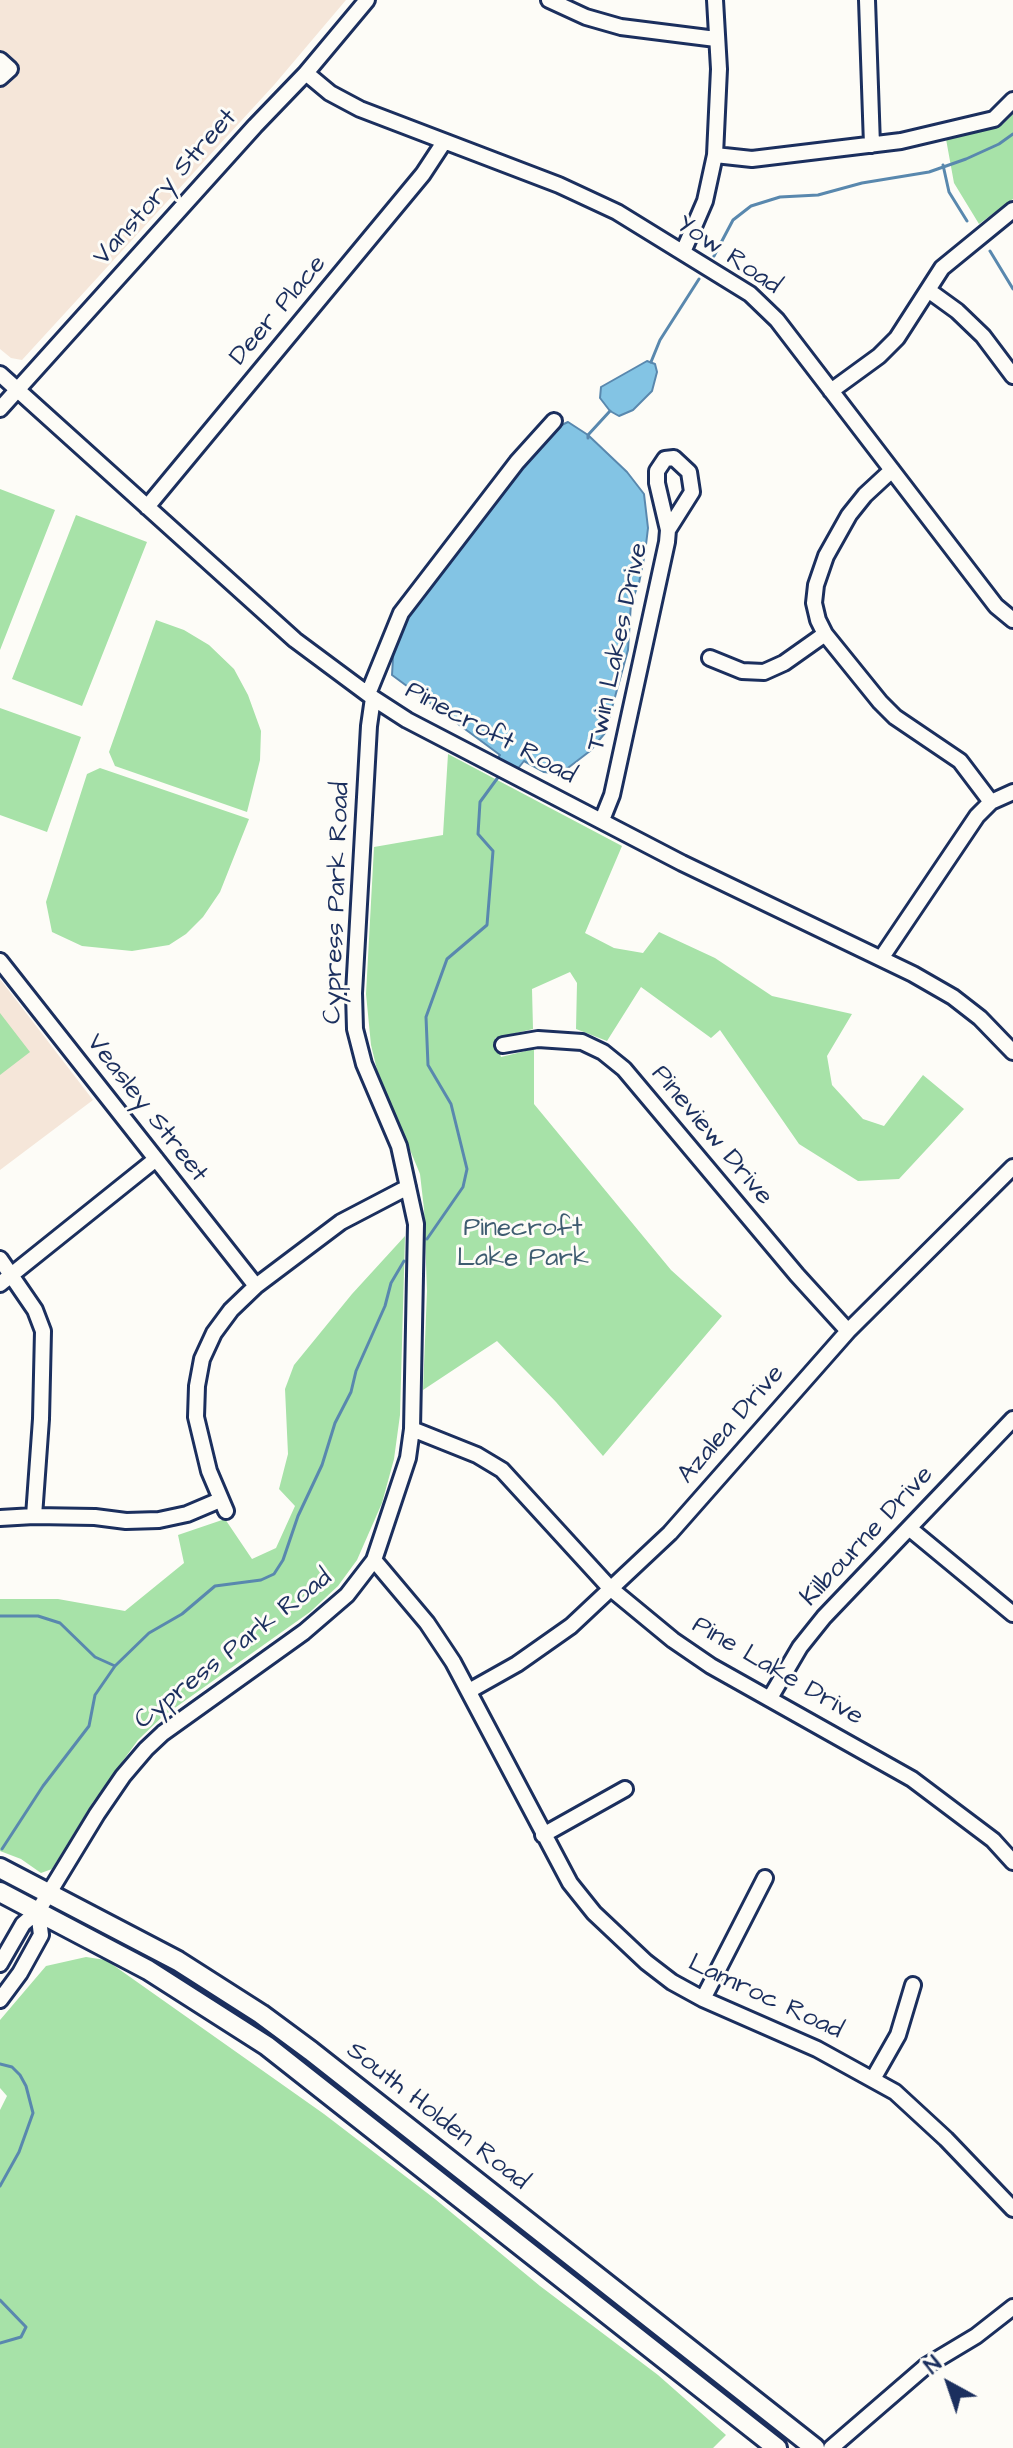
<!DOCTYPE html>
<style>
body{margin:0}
#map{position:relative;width:1013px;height:2448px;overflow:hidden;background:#fdfcf7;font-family:"Architects Daughter",sans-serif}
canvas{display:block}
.north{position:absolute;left:909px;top:2344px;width:80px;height:80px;-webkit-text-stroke:6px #fdfcf7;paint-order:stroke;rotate:320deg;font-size:22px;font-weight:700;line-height:32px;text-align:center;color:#1b2f5e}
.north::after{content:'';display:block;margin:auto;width:28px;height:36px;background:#1b2f5e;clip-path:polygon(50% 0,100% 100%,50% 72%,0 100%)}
</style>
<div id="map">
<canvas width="1013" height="2448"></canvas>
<div class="north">N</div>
</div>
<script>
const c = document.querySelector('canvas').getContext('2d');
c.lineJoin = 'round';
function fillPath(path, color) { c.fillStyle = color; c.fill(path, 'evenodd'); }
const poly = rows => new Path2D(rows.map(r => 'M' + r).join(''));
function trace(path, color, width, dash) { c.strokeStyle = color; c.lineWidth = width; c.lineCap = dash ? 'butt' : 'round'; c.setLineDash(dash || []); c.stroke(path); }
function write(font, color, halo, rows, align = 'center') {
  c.font = font + ' "Architects Daughter",sans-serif'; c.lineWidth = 6; c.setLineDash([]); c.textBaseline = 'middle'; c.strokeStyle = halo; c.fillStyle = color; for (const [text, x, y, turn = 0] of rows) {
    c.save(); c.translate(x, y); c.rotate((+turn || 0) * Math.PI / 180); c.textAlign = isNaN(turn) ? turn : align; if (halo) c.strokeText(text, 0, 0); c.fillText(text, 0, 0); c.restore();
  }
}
fillPath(poly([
 [0,0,346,0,274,85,22,360,11,358,0,349],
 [0,979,93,1100,0,1170]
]), '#f5e6d9');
fillPath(poly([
 [1013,114,1013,199,979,224,954,183,946,139,1003,124],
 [0,489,55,510,0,650],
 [76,515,147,542,82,706,12,679],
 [156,620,184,630,209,645,234,669,248,695,261,731,260,760,247,812,115,766,109,752],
 [0,708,81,737,47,832,0,815],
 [448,754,622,846,585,933,614,948,643,953,659,932,715,958,772,996,852,1014,827,1056,832,1085,863,1119,884,1126,923,1075,964,1109,899,1179,858,1181,799,1144,720,1030,711,1038,641,987,607,1041,576,1029,577,983,570,972,532,989,533,1029,495,1038,501,1057,534,1049,534,1104,671,1270,722,1316,603,1456,556,1402,497,1341,423,1390,427,1291,424,1209,420,1174,377,1070,371,1045,366,994,374,847,443,835],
 [100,768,249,819,220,892,203,917,186,934,169,945,132,951,82,946,52,932,46,902,87,774],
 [0,1013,30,1052,0,1075],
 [405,1236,400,1415,394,1459,382,1503,357,1560,338,1586,310,1612,162,1717,138,1740,93,1802,52,1869,41,1873,21,1859,0,1851,0,1599,58,1599,125,1611,184,1563,178,1535,225,1519,252,1559,276,1548,295,1506,279,1489,288,1454,285,1389,294,1365,352,1294],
 [86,1957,106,1960,324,2114,435,2199,540,2286,658,2375,726,2435,713,2448,0,2448,0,2110,7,2096,0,2088,0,2020,46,1966]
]), '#a7e2a8');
const water = poly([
 [647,361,655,364,657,372,652,391,633,410,619,416,610,411,600,398,601,387,647,361],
 [568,422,588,435,627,472,644,494,648,528,645,553,639,583,631,603,628,650,605,733,590,751,560,774,544,772,524,761,508,781,487,771,500,755,392,675,394,641,419,599,533,450,553,429,568,422]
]);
fillPath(water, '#83c4e4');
trace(water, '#5988ae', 2);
trace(poly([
 [943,165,949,192,967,221],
 [990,251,1013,289],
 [714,256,733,220,751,206,780,197,818,195,862,183,929,172,966,159,999,144,1013,134],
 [651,362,660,340,699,279],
 [588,438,588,435,610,411],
 [427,1239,463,1187,467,1169,451,1104,428,1065,426,1017,447,959,487,925,493,851,478,834,480,802,499,776],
 [0,1616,38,1616,60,1623,95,1657,115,1666],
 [2,1849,43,1786,89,1726,95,1695,115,1666,149,1633,182,1614,215,1586,261,1580,274,1574,283,1560,298,1516,322,1465,335,1423,351,1392,356,1371,385,1306,391,1283,404,1261],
 [0,2064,12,2067,20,2075,26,2086,33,2113,19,2152,0,2186],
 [0,2300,26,2327,21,2337,0,2343]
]), '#5988ae', 3);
const minor = poly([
 [549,0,586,17,621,27,716,39],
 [867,0,872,145],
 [0,60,10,69,0,78],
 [306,73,330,93,360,109,559,185,617,212,750,294,777,320,996,606,1013,620],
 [715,155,752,159,901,141,994,119,1013,100],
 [683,252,705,201,715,155,719,69,715,0],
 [928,290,957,311,983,336,1013,376],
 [0,374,295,640,373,698,407,720,682,863,913,974,953,997,980,1018,1013,1052],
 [831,391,879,356,897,338,942,268,1013,210],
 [0,409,255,126,306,73,367,0],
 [892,470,865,495,849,515,826,556,816,585,814,603,818,620,825,634,880,702,895,717,960,761,991,802],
 [147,507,423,174,444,142],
 [710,658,742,671,764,672,784,663,825,634],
 [368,694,401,613,517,462,554,421],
 [602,820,612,795,667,542,668,530,657,483,657,471,665,459,674,458,689,472,692,492,668,530],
 [882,957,977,816,991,802,1013,792],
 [0,961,256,1286],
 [503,1045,538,1039,582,1042,603,1052,624,1069,797,1275,848,1331],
 [0,1259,35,1310,43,1331,41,1419,34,1516],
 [0,1284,156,1159],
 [412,1429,477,1455,502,1470,610,1588,673,1640,711,1666,912,1779,993,1840,1013,1862],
 [226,1511,209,1471,196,1417,197,1386,202,1359,214,1333,231,1310,256,1286,341,1222,408,1187],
 [0,1518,34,1516,95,1517,126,1521,159,1520,187,1514,220,1500],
 [909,1528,1013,1614],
 [374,1560,427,1623,453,1662,570,1883,594,1913,646,1962,672,1982,703,1999,817,2049,895,2092,946,2139,1013,2209],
 [469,1691,517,1664,571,1626,670,1533,848,1331,1013,1167],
 [770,1698,800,1647,824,1617,1013,1419],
 [543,1835,625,1789],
 [0,1964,23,1924,38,1911,97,1814,123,1776,146,1749,163,1733,304,1632,347,1595,374,1560,408,1458,412,1429,416,1224,399,1146,364,1064,355,1029,354,993,369,726,373,698],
 [703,1999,765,1878],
 [0,2000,20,1973,41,1935,38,1911],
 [873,2079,898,2035,913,1985],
 [831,2448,926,2366,976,2336,1013,2307]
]);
const major = poly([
 [0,1868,178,1961,261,2014,311,2051,815,2448],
 [0,1892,148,1970,267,2046,777,2448]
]);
trace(minor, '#1b2f5e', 20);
trace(major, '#1b2f5e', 24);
trace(minor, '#fdfcf7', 14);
trace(major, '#fdfcf7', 18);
write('26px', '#1b2f5e', '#fdfcf7', [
 ["Vanstory Street",166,188,-48],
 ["Yow Road",728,256,34],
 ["Deer Place",279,311,-50],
 ["Twin Lakes Drive",619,647,-78],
 ["Pinecroft Road",490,734,28],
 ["Cypress Park Road",338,903,-88],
 ["Veasley Street",146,1109,52],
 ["Pineview Drive",711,1136,50],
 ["Azalea Drive",732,1425,-49],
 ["Kilbourne Drive",868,1537,-47],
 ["Cypress Park Road",234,1650,-38],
 ["Pine Lake Drive",777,1672,30],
 ["Lamroc Road",765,1998,25],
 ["South Holden Road",437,2117,38]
]);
write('26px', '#3e5c70', '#fdfcf7', [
 ["Pinecroft",523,1230],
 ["Lake Park",523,1260]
]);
</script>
